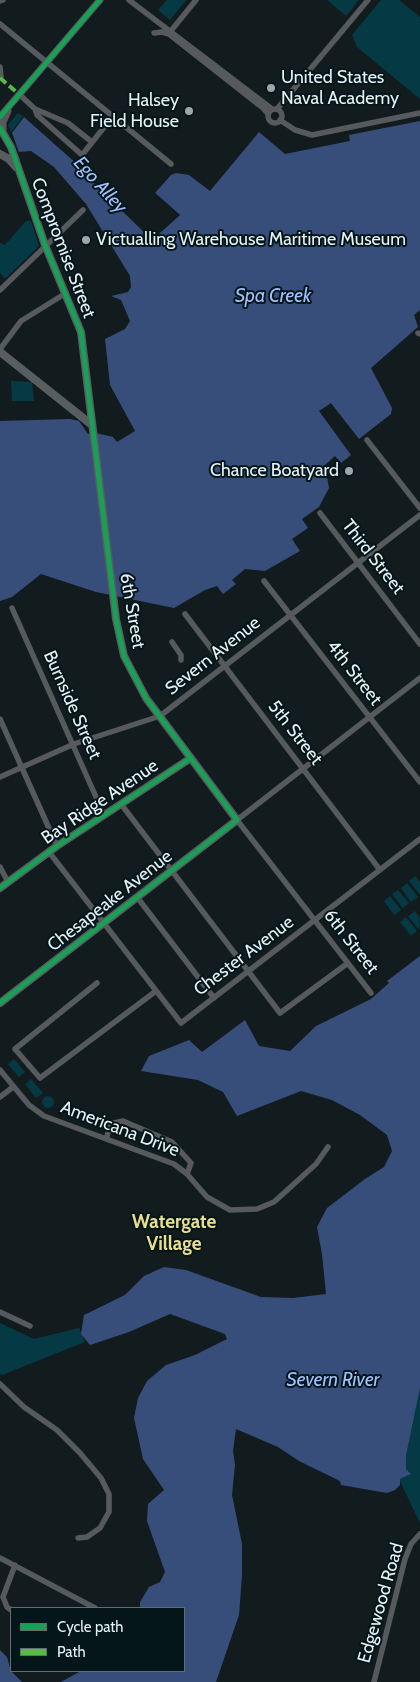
<!DOCTYPE html>
<style>
body{margin:0}
#map{position:relative;width:420px;height:1682px;overflow:hidden;background:#121c1f;font-family:Cabin,sans-serif}
canvas{display:block}
.legend{position:absolute;left:10px;top:1607px;width:175px;height:65px;box-sizing:border-box;background:#05161b;border:1px solid #5f6e73;margin:0;padding:6px 9px;list-style:none;font-size:15px;color:#e7f2f6}
.legend li{display:flex;align-items:center;gap:10px;height:25px}
.legend b{width:25px;border:1px solid #5f6e73}
</style>
<div id="map">
<canvas width="420" height="1682"></canvas>
<ul class="legend">
<li><b style="height:6px;background:#1a9f57"></b>Cycle path</li>
<li><b style="height:6px;background:#58b947"></b>Path</li>
</ul>
</div>
<script>
const c = document.querySelector('canvas').getContext('2d');
c.lineJoin = 'round';
function fillPath(path, color) { c.fillStyle = color; c.fill(path, 'evenodd'); }
const poly = rows => new Path2D(rows.map(r => 'M' + r).join(''));
function trace(path, color, width, dash) { c.strokeStyle = color; c.lineWidth = width; c.lineCap = dash ? 'butt' : 'round'; c.setLineDash(dash || []); c.stroke(path); }
function write(font, color, halo, rows, align = 'center') {
  c.font = font + ' Cabin,sans-serif'; c.lineWidth = 4; c.setLineDash([]); c.textBaseline = 'middle'; c.strokeStyle = halo; c.fillStyle = color; for (const [text, x, y, turn = 0] of rows) {
    c.save(); c.translate(x, y); c.rotate((+turn || 0) * Math.PI / 180); c.textAlign = isNaN(turn) ? turn : align; if (halo) c.strokeText(text, 0, 0); c.fillText(text, 0, 0); c.restore();
  }
}
fillPath(poly([
 [167,0,186,0,170,20,158,10],
 [327,0,359,0,346,16],
 [381,0,399,0,420,17,420,99,357,47,352,35],
 [18,113,23,116,11,132,8,125],
 [26,221,31,221,39,246,5,279,0,273,0,243,5,245],
 [11,381,32,382,34,401,12,401],
 [415,876,420,882,420,895,409,881],
 [407,883,418,897,411,902,401,888],
 [398,890,409,903,403,908,392,894],
 [390,896,401,910,394,915,384,901],
 [415,911,420,918,419,930,408,916],
 [406,917,417,931,411,936,400,922],
 [14,1059,25,1072,19,1077,8,1064],
 [31,1079,43,1093,36,1098,25,1084],
 '42 1102a6 6 0 1 1 12 0a6 6 0 1 1-12 0Z',
 [0,1323,34,1339,79,1328,85,1342,2,1375,0,1374],
 [420,1388,420,1523,399,1479,411,1474,406,1469,406,1456]
]), '#053a45');
fillPath(poly([
 [24,117,78,165,77,167,150,238,142,245,144,247,180,215,155,193,171,175,176,173,189,175,210,191,259,132,285,154,350,141,349,135,420,121,420,310,414,315,418,327,371,368,392,408,391,414,359,439,331,403,319,411,351,455,341,463,335,456,325,465,329,488,319,507,302,519,308,528,292,539,300,551,265,571,245,569,232,580,236,584,223,594,217,586,205,590,174,608,96,592,41,574,12,597,0,601,0,421,70,419,79,421,88,434,96,433,113,437,117,442,135,431,110,385,105,339,125,329,130,321,121,300,111,296,128,292,131,287,130,276,86,204,54,167,31,151,19,152,12,133],
 [420,956,420,1388,406,1456,406,1469,411,1474,400,1479,400,1485,395,1490,387,1493,341,1485,340,1481,299,1461,278,1447,236,1429,233,1451,235,1465,232,1495,242,1544,242,1575,239,1615,216,1682,61,1682,81,1671,184,1671,184,1608,140,1608,140,1602,149,1587,160,1582,165,1572,147,1521,148,1504,164,1490,143,1459,134,1418,138,1398,147,1381,166,1365,195,1355,227,1339,225,1334,170,1314,129,1332,90,1345,81,1334,84,1315,125,1295,144,1276,164,1267,186,1270,261,1297,293,1298,326,1294,322,1254,317,1227,327,1208,365,1179,384,1167,392,1151,387,1135,360,1115,332,1100,301,1091,237,1116,223,1092,198,1080,141,1071,149,1056,189,1040,202,1052,245,1020,259,1046,290,1051,316,1026,371,999,389,983,387,981],
 [0,1650,7,1657,11,1671,22,1682,0,1682]
]), '#374e7b');
fillPath(poly([
 [154,192,180,215,144,247,142,245,150,239,145,234,148,233,152,237,177,215,153,194]
]), '#121c1f');
trace(poly([
 [129,0,272,109],
 [0,1,3,0],
 [0,24,171,164],
 [170,32,196,0],
 [154,33,162,32,169,34,263,108,268,114],
 [0,67,1,77],
 [20,95,35,109,68,123,92,142],
 '268 116a7 7 0 1 1 14 0a7 7 0 1 1-14 0Z',
 [35,109,37,115,82,155,113,116],
 [277,109,368,0],
 [280,120,295,130,312,135,420,113],
 [0,290,83,210],
 [418,333,420,334],
 [0,349,21,321,66,293],
 [367,440,420,508],
 [320,513,420,644],
 [264,581,420,782],
 [12,608,104,815],
 [185,614,380,870],
 [172,642,181,655,181,660],
 [0,719,57,846],
 [0,777,74,744,160,716,420,515],
 [121,804,280,1013,348,963],
 [49,852,181,1023,420,839],
 [0,867,8,882],
 [137,897,214,998],
 [97,983,15,1049,40,1078,156,991],
 [371,993,237,820,420,678],
 [0,1070,29,1105,44,1116,174,1164,187,1174,207,1197,230,1210,257,1209,274,1202,316,1164,328,1147],
 [0,1097,13,1087],
 [106,1139,110,1127,114,1123,123,1121,172,1142,191,1163,187,1174],
 [0,1312,30,1326],
 [0,1384,24,1407,57,1430,80,1453,101,1478,109,1494,109,1512,100,1528,87,1537,78,1538],
 [0,1558,95,1608],
 [11,1610,7,1607,3,1597,15,1565],
 [374,1682,405,1559,411,1544,420,1534]
]), '#575a5c', 5.5);
trace(poly([
 [0,117,100,0],
 [3,131,3,122,8,111]
]), '#575a5c', 7);
trace(poly([
 [0,128,11,147,45,245,81,332,116,619,124,656,146,698,237,820,0,1003],
 [0,154,9,159,16,167],
 [0,352,92,425],
 [0,888,57,846,191,758]
]), '#585d60', 8);
trace(poly([
 [0,78,20,95]
]), '#58b947', 4, [8, 4]);
trace(poly([
 [0,117,100,0],
 [0,128,11,147,45,245,81,332,116,619,124,656,146,698,237,820,0,1003],
 [0,888,57,846,191,758]
]), '#1a9f57', 5);
for (const [x, y, r, color] of [
 [271,88,5,"#9ca7ab"],
 [189,111,5,"#9ca7ab"],
 [86,240,5,"#9ca7ab"],
 [349,471,5,"#9ca7ab"]
]) { const dot = new Path2D(); dot.arc(x, y, r, 0, 2 * Math.PI); c.fillStyle = color; c.fill(dot); trace(dot, '#05161b', 2); }
write('18px', '#e7f2f6', '#05161b', [
 ["United States",281,78],
 ["Naval Academy",281,99],
 ["Halsey",179,101,"right"],
 ["Field House",179,122,"right"],
 ["Victualling Warehouse Maritime Museum",96,240],
 ["Chance Boatyard",339,471,"right"]
], 'left');
write('18px', '#e7f2f6', '#05161b', [
 ["Compromise Street",63,248,69],
 ["Third Street",373,557,52],
 ["6th Street",132,611,80],
 ["Severn Avenue",213,656,-38],
 ["4th Street",354,673,52],
 ["Burnside Street",72,705,66],
 ["5th Street",295,733,52],
 ["Bay Ridge Avenue",100,802,-34],
 ["Chesapeake Avenue",110,901,-38],
 ["6th Street",351,942,52],
 ["Chester Avenue",244,956,-37],
 ["Americana Drive",120,1129,21],
 ["Edgewood Road",381,1603,-74]
]);
write('italic 19px', '#a2c1fe', '#05161b', [
 ["Ego Alley",100,185,48],
 ["Spa Creek",273,296],
 ["Severn River",333,1380]
]);
write('bold 19px', '#ebdd8f', '#05161b', [
 ["Watergate",174,1222],
 ["Village",174,1244]
]);
</script>
